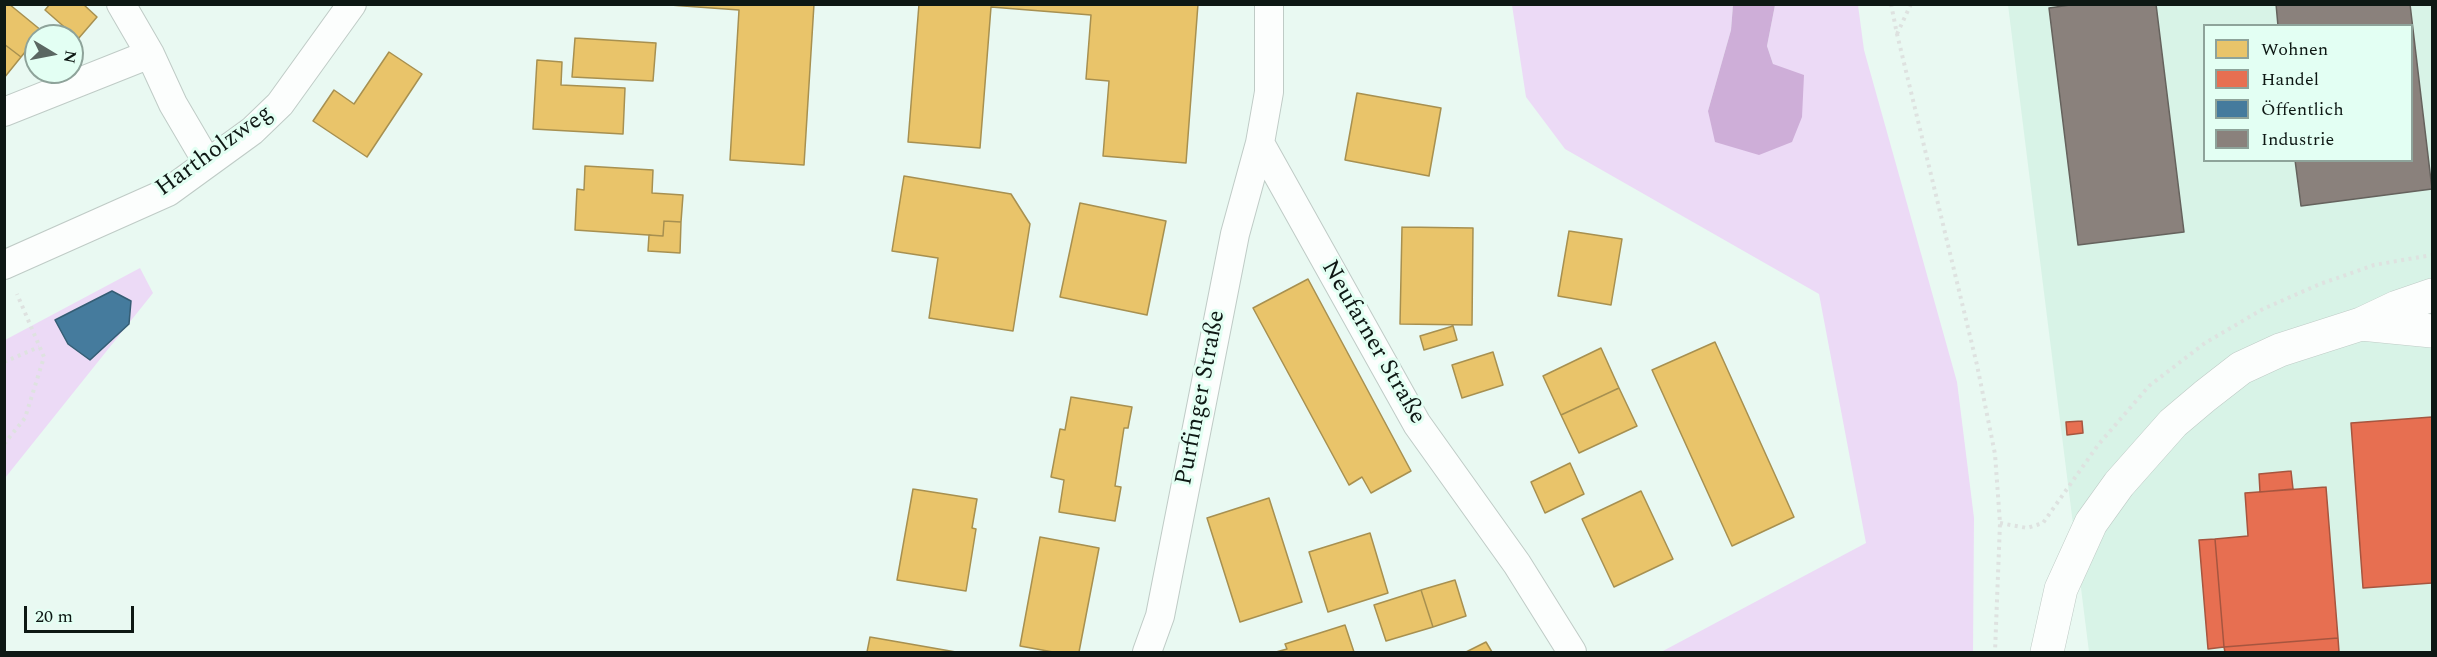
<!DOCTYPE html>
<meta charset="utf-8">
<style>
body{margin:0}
#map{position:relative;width:2437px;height:657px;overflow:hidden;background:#e9f9f2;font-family:Spectral,serif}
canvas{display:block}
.frame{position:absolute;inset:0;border:6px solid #0e1814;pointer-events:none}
.legend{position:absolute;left:2203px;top:24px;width:210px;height:138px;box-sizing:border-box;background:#e3fff3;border:2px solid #8ea39a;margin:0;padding:8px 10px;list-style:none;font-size:18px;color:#0e1814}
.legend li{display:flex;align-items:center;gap:12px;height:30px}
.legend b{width:30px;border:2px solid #8ea39a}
.north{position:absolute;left:24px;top:24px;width:60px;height:60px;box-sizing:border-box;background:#e3fff3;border:2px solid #8ea39a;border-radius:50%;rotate:100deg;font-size:16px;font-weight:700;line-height:24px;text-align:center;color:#0e1814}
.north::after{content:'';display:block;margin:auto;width:21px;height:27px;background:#5b6762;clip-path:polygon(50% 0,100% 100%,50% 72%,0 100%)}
.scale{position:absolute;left:24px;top:606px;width:110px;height:27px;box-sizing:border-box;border:3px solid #0e1814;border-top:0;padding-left:8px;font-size:18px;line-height:21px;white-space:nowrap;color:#0e1814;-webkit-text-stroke:4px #e3fff3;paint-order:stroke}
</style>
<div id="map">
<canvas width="2437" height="657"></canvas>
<div class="frame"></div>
<ul class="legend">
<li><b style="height:16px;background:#e9c46a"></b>Wohnen</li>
<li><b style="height:16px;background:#e76f51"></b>Handel</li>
<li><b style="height:16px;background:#457b9d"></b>Öffentlich</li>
<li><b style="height:16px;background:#8a817c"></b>Industrie</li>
</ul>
<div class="north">N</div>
<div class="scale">20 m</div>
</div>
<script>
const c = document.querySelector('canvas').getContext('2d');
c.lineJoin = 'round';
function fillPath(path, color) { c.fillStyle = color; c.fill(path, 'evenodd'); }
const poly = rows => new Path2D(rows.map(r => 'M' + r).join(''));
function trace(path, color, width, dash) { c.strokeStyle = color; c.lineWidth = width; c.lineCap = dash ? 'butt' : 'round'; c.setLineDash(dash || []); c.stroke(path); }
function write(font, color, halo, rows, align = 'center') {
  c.font = font + ' Spectral,serif'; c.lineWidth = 6; c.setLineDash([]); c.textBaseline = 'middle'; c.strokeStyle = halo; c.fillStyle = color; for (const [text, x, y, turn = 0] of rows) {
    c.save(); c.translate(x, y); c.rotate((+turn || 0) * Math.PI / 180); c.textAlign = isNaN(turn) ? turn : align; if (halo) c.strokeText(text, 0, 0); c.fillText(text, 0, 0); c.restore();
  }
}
fillPath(poly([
 [2008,5,2432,5,2432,652,2089,652],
 [2204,26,2412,26,2412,160,2204,160]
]), '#d8f3e7');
fillPath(poly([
 [1512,5,1733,5,1731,30,1708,111,1773,64,1767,46,1775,5,1858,5,1864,50,1957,382,1974,518,1973,652,1661,652,1866,543,1819,294,1565,149,1526,97],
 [140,268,153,293,5,478,5,340]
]), '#ecdaf6');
fillPath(poly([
 [1733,5,1775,5,1767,46,1773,64,1804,75,1802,117,1792,142,1759,155,1715,142,1708,111,1731,30]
]), '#ceaed8');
const homes = poly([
 [4,4,9,4,42,31,21,57,4,44,4,4],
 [50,4,83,4,97,17,78,39,45,10,50,4],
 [656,4,814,4,804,165,730,160,739,10,656,4],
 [919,4,1198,4,1186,163,1103,156,1109,81,1086,79,1091,15,991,7,980,148,908,142,919,4],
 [575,38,656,43,653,81,572,77,575,38],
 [4,44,21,57,4,78,4,44],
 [389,52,422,74,367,157,313,121,334,90,354,104,389,52],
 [537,60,562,62,561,85,625,88,623,134,533,129,537,60],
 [1357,93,1441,108,1429,176,1345,160,1357,93],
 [585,166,653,170,652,193,683,195,681,222,664,221,663,236,575,230,577,189,584,190,585,166],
 [904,176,1011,194,1030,224,1013,331,929,318,938,258,892,251,904,176],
 [1080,203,1166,221,1147,315,1060,297,1080,203],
 [664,221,681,222,680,253,648,251,649,235,663,236,664,221],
 [1402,227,1473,228,1472,325,1400,324,1402,227],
 [1569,231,1622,239,1611,305,1558,296,1569,231],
 [1308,279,1411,471,1371,493,1362,477,1349,485,1253,308,1308,279],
 [1453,326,1457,340,1424,350,1420,336,1453,326],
 [1715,342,1794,517,1732,546,1652,370,1715,342],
 [1601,348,1619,388,1561,415,1543,376,1601,348],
 [1493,352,1503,385,1462,398,1452,365,1493,352],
 [1619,388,1637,426,1579,453,1561,415,1619,388],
 [1071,397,1132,407,1128,428,1124,428,1115,486,1121,487,1115,521,1059,512,1064,480,1051,477,1060,429,1065,430,1071,397],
 [1570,463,1584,494,1545,513,1531,482,1570,463],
 [913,489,977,499,972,528,976,529,966,591,897,580,913,489],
 [1641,491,1673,559,1614,587,1582,519,1641,491],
 [1269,498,1302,602,1240,622,1207,518,1269,498],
 [1370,533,1388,593,1328,612,1309,552,1370,533],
 [1040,537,1099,548,1079,652,1053,652,1020,646,1040,537],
 [1455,580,1466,616,1433,627,1421,590,1455,580],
 [1421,590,1433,627,1386,641,1374,605,1421,590],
 [1345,625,1354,652,1276,652,1287,649,1285,644,1345,625],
 [870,637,956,652,867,652,870,637],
 [1486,642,1492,652,1466,652,1486,642]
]);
fillPath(homes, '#e9c46a');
trace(homes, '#a79050', 1.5);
const shops = poly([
 [2432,417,2432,583,2363,588,2351,423,2432,417],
 [2082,421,2083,433,2067,435,2066,422,2082,421],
 [2291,471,2293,489,2260,492,2259,474,2291,471],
 [2326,487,2338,638,2224,647,2215,539,2248,536,2245,493,2326,487],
 [2215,539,2224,647,2208,649,2199,540,2215,539],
 [2338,638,2339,652,2225,652,2224,647,2338,638]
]);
fillPath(shops, '#e76f51');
trace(shops, '#a6553f', 1.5);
const public = poly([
 [112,291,131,301,129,324,90,360,68,344,55,320,112,291]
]);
fillPath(public, '#457b9d');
trace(public, '#345d74', 1.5);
const industry = poly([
 [2077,4,2156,4,2184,232,2078,245,2049,8,2077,4],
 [2276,4,2410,4,2432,189,2301,206,2295,160,2412,160,2412,26,2278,26,2276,4]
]);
fillPath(industry, '#8a817c');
trace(industry, '#65625d', 1.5);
const street = poly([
 [121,4,150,54,173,104,207,162],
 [4,112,150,54],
 [1260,143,1417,424,1517,564,1572,652],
 [4,265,168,192,252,131,280,104,352,4],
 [1147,652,1160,616,1235,234,1260,143,1269,92,1269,4]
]);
const secondary = poly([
 [2361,324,2432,331],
 [2047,652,2061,589,2091,523,2119,484,2173,423,2205,396,2241,368,2280,350,2361,324,2397,307,2432,295]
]);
trace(street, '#bfcbc6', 30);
trace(secondary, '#bfcbc6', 34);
trace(poly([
 [1891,4,1897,34,1977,365,1995,454,2000,523,1995,652],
 [1897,34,1911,4],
 [4,362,39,347],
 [4,444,25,418,44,357,17,294],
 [2000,523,2027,528,2043,523,2098,445,2149,386,2205,343,2263,309,2320,284,2374,265,2432,255]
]), '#dee2e0', 4, [3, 4.5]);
trace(street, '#fcfefd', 28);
trace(secondary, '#fcfefd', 33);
write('24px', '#0e1814', '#e3fff3', [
 ["Hartholzweg",215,152,-36],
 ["Neufarner Straße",1372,343,60],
 ["Purfinger Straße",1202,398,-79]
]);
</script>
